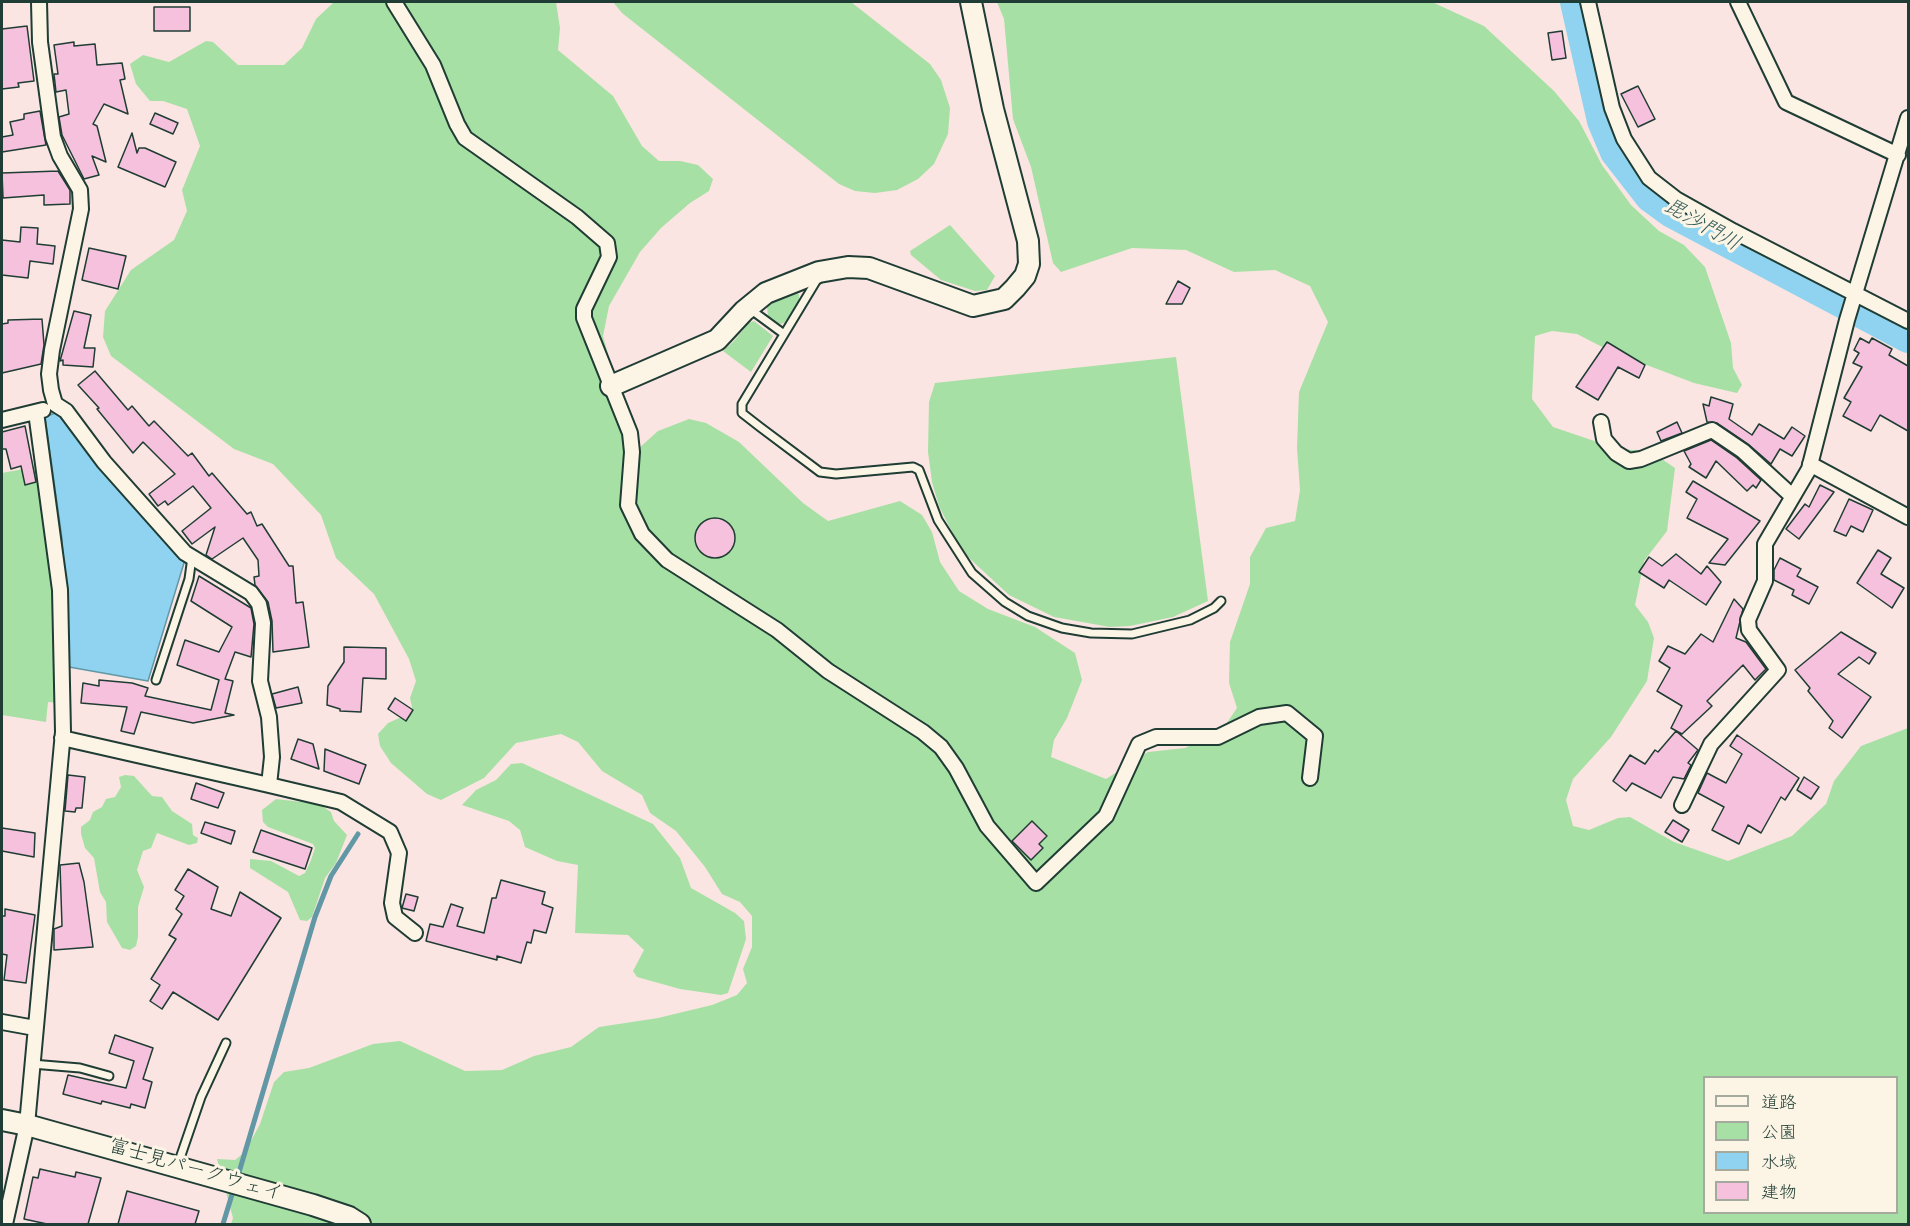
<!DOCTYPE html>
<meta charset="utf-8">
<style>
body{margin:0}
#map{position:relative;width:1910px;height:1226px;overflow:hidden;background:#fae5e2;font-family:"Gochi Hand","Klee One",sans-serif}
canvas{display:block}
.frame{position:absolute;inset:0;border:3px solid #1f3d34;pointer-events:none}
.legend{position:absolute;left:1703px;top:1076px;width:195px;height:138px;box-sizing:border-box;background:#fcf5e5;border:2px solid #a4ab9e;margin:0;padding:8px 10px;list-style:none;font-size:18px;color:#1f3d34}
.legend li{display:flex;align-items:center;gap:12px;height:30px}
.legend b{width:30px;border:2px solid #a4ab9e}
</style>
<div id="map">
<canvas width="1910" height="1226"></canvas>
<div class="frame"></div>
<ul class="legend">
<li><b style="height:8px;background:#fcf5e5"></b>道路</li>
<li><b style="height:16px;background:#a7e0a4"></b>公園</li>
<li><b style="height:16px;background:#8fd3f0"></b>水域</li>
<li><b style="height:16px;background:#f6c1dc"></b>建物</li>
</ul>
</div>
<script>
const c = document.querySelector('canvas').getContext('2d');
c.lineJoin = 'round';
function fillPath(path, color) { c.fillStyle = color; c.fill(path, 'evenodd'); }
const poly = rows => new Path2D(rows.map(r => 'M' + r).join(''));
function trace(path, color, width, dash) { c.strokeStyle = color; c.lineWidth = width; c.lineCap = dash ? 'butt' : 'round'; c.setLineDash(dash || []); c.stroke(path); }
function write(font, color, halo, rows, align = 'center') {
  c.font = font + ' "Gochi Hand","Klee One",sans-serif'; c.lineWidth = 6; c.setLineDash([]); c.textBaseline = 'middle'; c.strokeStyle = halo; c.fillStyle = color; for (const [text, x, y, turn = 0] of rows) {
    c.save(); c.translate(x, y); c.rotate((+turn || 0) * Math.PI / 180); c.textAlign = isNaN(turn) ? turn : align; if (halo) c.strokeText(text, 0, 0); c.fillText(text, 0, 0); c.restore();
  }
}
fillPath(poly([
 [334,2,556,2,560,28,558,50,613,96,642,146,659,161,680,161,698,165,713,179,709,191,690,203,661,228,640,252,609,306,603,336,610,361,607,387,614,415,623,428,623,447,638,449,658,431,689,419,706,423,739,442,803,503,828,521,900,501,922,515,932,532,940,562,959,591,988,609,1035,627,1075,653,1082,680,1067,718,1054,740,1051,757,1106,779,1148,752,1185,748,1222,730,1237,708,1229,683,1230,642,1250,584,1250,557,1266,528,1295,521,1300,490,1297,448,1299,392,1328,322,1310,286,1275,270,1234,272,1186,250,1132,248,1061,272,1053,263,1031,167,1013,119,1004,19,997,2,1432,2,1484,26,1554,91,1579,121,1602,165,1631,205,1659,231,1684,245,1705,267,1731,343,1733,368,1742,385,1737,393,1694,383,1610,351,1577,334,1552,331,1535,336,1532,399,1553,427,1618,449,1650,451,1675,468,1667,531,1644,561,1635,605,1648,622,1654,638,1647,681,1611,737,1573,779,1566,800,1573,826,1589,830,1618,818,1630,817,1674,842,1728,861,1792,836,1826,804,1834,781,1861,746,1908,728,1908,1224,231,1224,233,1218,217,1159,235,1160,245,1152,260,1124,274,1082,284,1072,309,1068,373,1044,400,1041,465,1071,502,1070,534,1056,571,1047,599,1027,658,1018,712,1005,737,995,747,983,743,969,752,947,752,916,740,902,722,894,705,867,676,831,650,813,642,795,602,771,578,742,561,734,516,743,484,778,441,800,427,794,391,763,380,746,378,734,388,723,413,712,410,698,416,681,409,659,374,594,336,558,321,515,273,464,234,449,111,356,103,337,105,311,131,270,174,240,187,211,182,190,200,146,187,109,163,101,150,101,136,84,130,64,143,55,169,62,206,41,213,42,238,65,284,65,302,48,316,19],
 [1704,1078,1896,1078,1896,1212,1704,1212],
 [613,2,851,2,930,64,941,80,950,108,948,134,934,164,918,179,897,190,875,193,855,191,839,184,622,13],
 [950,225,995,276,987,290,975,291,941,280,911,255,910,251],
 [795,290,799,295,799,303,784,323,780,324,768,316,767,306,788,292],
 [754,321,773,336,751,372,723,351,733,342,749,323],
 [1176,357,1208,601,1173,617,1130,626,1110,627,1054,617,1009,595,968,557,953,534,939,506,932,482,928,452,929,402,935,383],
 [39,466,53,566,58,703,48,702,46,722,2,715,2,473],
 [522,763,653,824,680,858,691,888,735,913,744,921,746,939,728,993,721,995,680,989,637,977,633,971,644,950,628,935,575,933,578,865,557,861,525,847,520,830,509,821,462,805,476,790,496,780,511,764],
 [125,775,134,776,152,796,162,797,172,811,192,824,193,835,198,838,197,843,189,845,157,833,151,848,143,851,137,870,144,887,138,907,138,937,136,946,130,950,122,948,107,922,106,902,100,892,94,858,85,848,81,834,81,827,90,820,93,812,102,807,106,799,115,797,121,787,119,777],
 [276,799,319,804,331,812,334,821,347,835,336,863,325,878,312,917,307,921,300,920,288,892,250,868,250,859,271,861,299,876,305,873,311,860,315,848,313,844,268,827,263,822,262,810]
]), '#a7e0a4');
const water = poly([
 [60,411,182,556,184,563,148,681,69,667,62,539,45,417,60,411]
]);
fillPath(water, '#8fd3f0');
trace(water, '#6297a5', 1.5);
trace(poly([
 [237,1179,315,917,331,876,358,834],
 [223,1224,234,1188]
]), '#6297a5', 5);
trace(poly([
 [1575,2,1602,121,1615,152,1650,197,1672,213,1908,338]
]), '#8fd3f0', 30);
const building = poly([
 [154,7,190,7,190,31,154,31,154,7],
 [27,26,34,81,18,83,19,87,2,89,2,29,27,26],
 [1562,31,1566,58,1552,60,1548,33,1562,31],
 [74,42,74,46,95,44,97,65,122,63,125,79,120,80,128,114,104,104,93,124,97,126,106,162,92,156,99,175,84,179,62,135,59,117,69,114,66,90,56,92,54,74,58,74,54,45,74,42],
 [1638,86,1655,119,1638,127,1621,94,1638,86],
 [40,111,46,145,2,152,2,137,13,135,10,122,24,119,24,114,40,111],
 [155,113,178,123,173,134,150,124,155,113],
 [132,133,137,153,139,148,145,148,176,162,165,187,118,167,132,133],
 [58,171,70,190,70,204,44,205,44,195,3,198,2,173,58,171],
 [21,227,38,228,37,244,55,246,53,264,30,261,28,278,2,275,2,240,20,242,21,227],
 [89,248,126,256,118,289,82,280,89,248],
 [1178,281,1190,288,1182,304,1166,304,1178,281],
 [74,311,91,315,84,348,95,348,93,367,63,365,63,360,60,361,74,311],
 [42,319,44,345,41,364,2,373,2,324,8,323,8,320,42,319],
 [1860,338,1869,343,1872,338,1892,349,1889,355,1908,366,1908,431,1880,415,1871,431,1843,416,1851,402,1844,398,1862,367,1853,363,1859,353,1854,350,1860,338],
 [1607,342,1645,365,1639,378,1618,367,1598,400,1576,387,1607,342],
 [95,371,128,410,132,406,149,426,154,421,188,456,192,453,209,476,212,473,247,514,251,512,257,526,262,524,289,566,293,566,296,603,303,602,309,647,273,652,272,621,268,602,255,585,254,577,259,576,258,560,243,538,212,559,206,555,215,527,192,544,182,531,211,508,193,486,168,505,165,501,158,506,149,494,175,474,143,442,133,453,97,409,99,408,78,385,95,371],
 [1711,397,1733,404,1729,419,1752,435,1759,424,1784,439,1792,427,1805,436,1792,456,1780,449,1771,464,1748,444,1717,423,1707,422,1703,404,1709,406,1711,397],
 [1677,422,1682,433,1661,441,1657,432,1677,422],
 [25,426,36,482,25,485,21,466,11,469,6,449,2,449,2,432,25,426],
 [1711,440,1737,458,1761,480,1756,488,1753,485,1747,491,1716,461,1706,478,1689,467,1691,464,1684,451,1711,440],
 [1693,481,1760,521,1725,565,1709,563,1728,539,1687,518,1697,499,1686,492,1693,481],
 [1820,485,1834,492,1799,539,1786,529,1805,504,1809,507,1820,485],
 [1849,499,1873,510,1863,532,1851,526,1846,536,1834,531,1849,499],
 '695 538a20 20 0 1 1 40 0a20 20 0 1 1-40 0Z',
 [1878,550,1891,558,1881,574,1904,588,1892,608,1857,583,1878,550],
 [1676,554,1701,574,1707,566,1721,582,1706,605,1669,580,1664,588,1639,572,1649,557,1662,566,1676,554],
 [1780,558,1801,569,1797,576,1818,587,1809,604,1792,595,1794,590,1774,580,1774,570,1780,558],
 [199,576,251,608,254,624,251,657,235,652,225,679,233,681,225,713,234,715,193,723,141,712,134,734,121,731,127,707,81,703,83,683,99,686,99,680,132,683,148,688,145,696,211,710,219,680,177,665,185,640,219,652,232,627,191,601,199,576],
 [1734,599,1743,609,1736,638,1746,642,1766,669,1755,680,1743,665,1707,701,1712,706,1682,734,1671,728,1682,706,1657,691,1670,668,1659,661,1668,646,1685,654,1701,634,1713,642,1734,599],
 [1841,632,1876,653,1869,664,1859,657,1838,674,1871,697,1842,738,1829,728,1833,721,1808,691,1810,688,1795,670,1841,632],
 [344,647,386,648,386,679,363,678,361,712,340,711,340,709,327,705,328,686,344,662,344,647],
 [298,687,302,703,276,708,272,694,298,687],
 [395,698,413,710,406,721,388,709,395,698],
 [1676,731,1698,750,1688,763,1691,765,1684,779,1673,777,1661,798,1632,783,1626,791,1613,781,1630,755,1645,764,1655,750,1658,752,1676,731],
 [1737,735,1799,778,1785,800,1781,797,1761,833,1748,825,1739,844,1712,830,1724,807,1698,793,1707,773,1726,783,1742,754,1730,746,1737,735],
 [298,739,313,744,319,769,291,759,298,739],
 [325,749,366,765,359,784,324,771,325,749],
 [68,775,85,777,82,808,76,808,75,812,65,811,68,775],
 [1804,777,1819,787,1811,799,1797,790,1804,777],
 [196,783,224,793,218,808,191,799,196,783],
 [1673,820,1689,830,1682,842,1665,832,1673,820],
 [1032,821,1047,836,1039,844,1043,848,1031,860,1012,841,1032,821],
 [205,822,235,831,231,844,201,833,205,822],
 [2,828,35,833,34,857,2,851,2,828],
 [261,830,312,848,305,869,253,852,261,830],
 [79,863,84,882,93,947,54,950,54,929,62,926,60,865,79,863],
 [188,869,218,887,211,909,231,916,240,892,281,918,218,1020,173,992,162,1009,150,1001,160,985,151,979,176,939,169,935,182,914,176,909,184,896,175,890,188,869],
 [501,880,545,892,542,904,553,908,546,933,534,930,531,943,527,942,521,963,497,956,497,960,426,941,430,924,443,927,451,904,463,908,457,926,484,933,492,898,496,898,501,880],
 [406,894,418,897,414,911,402,908,406,894],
 [5,909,35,915,26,983,4,980,7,955,2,954,2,916,5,916,5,909],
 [115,1035,153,1048,143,1079,152,1082,145,1108,131,1104,130,1108,102,1101,101,1104,63,1094,68,1075,126,1088,134,1061,109,1053,115,1035],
 [40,1169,75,1177,76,1172,101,1178,88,1224,47,1224,24,1219,33,1177,38,1178,40,1169],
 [127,1191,199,1211,195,1224,118,1224,127,1191]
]);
fillPath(building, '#f6c1dc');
trace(building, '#1f3d34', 1.5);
const lane = poly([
 [818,278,742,404,742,413,760,427,820,472,836,474,913,467,919,470,938,520,972,573,1005,602,1028,616,1062,628,1091,633,1132,634,1190,620,1214,608,1221,601],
 [750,309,784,334],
 [156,680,189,579,192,557],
 [32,1064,80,1068,109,1076],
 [178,1164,201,1097,226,1043]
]);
const street = poly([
 [39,2,40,42,53,137,60,156,80,190,81,209,52,350,49,374,51,390,55,404,66,411,104,462,185,553,251,593,259,604,263,623,260,681,269,717,272,757,269,785,62,738],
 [394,2,433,65,457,124,465,138,577,217,607,243,609,257,584,309,584,318,630,433,632,452,628,505,642,534,667,560,777,630,828,671,923,732,941,747,956,768,987,826,1036,883,1106,816,1139,744,1156,737,1218,737,1259,717,1287,713,1315,736,1310,778],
 [1588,2,1612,108,1624,139,1649,178,1676,199,1733,231,1908,321],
 [1738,2,1786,102,1898,155],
 [2,420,43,410],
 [1601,422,1604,439,1616,453,1629,461,1641,459,1712,430,1743,451,1792,496],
 [1810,464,1908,517],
 [269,785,341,802,390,832,399,853,392,903,395,917,415,933],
 [1682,805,1711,744,1778,670,1749,630,1748,620,1765,581,1765,544,1809,469,1847,320,1908,118],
 [2,1022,35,1028],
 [5,1224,27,1125,63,732,60,590,36,412]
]);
const secondary = poly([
 [611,386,717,340,744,311,766,293,819,272,848,267,869,268,973,306,1004,299,1015,288,1025,276,1029,264,1028,241,993,109,971,2],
 [2,1120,27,1125,313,1205,349,1217,360,1224]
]);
trace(lane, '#1f3d34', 11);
trace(street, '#1f3d34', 18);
trace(secondary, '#1f3d34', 24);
trace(lane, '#fcf5e5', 7);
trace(street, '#fcf5e5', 14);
trace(secondary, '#fcf5e5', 20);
write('20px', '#1f3d34', '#fcf5e5', [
 ["富士見パークウェイ",195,1172,16]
]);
write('italic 21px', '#355b5a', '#fcf5e5', [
 ["毘沙門川",1701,227,30]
]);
</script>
